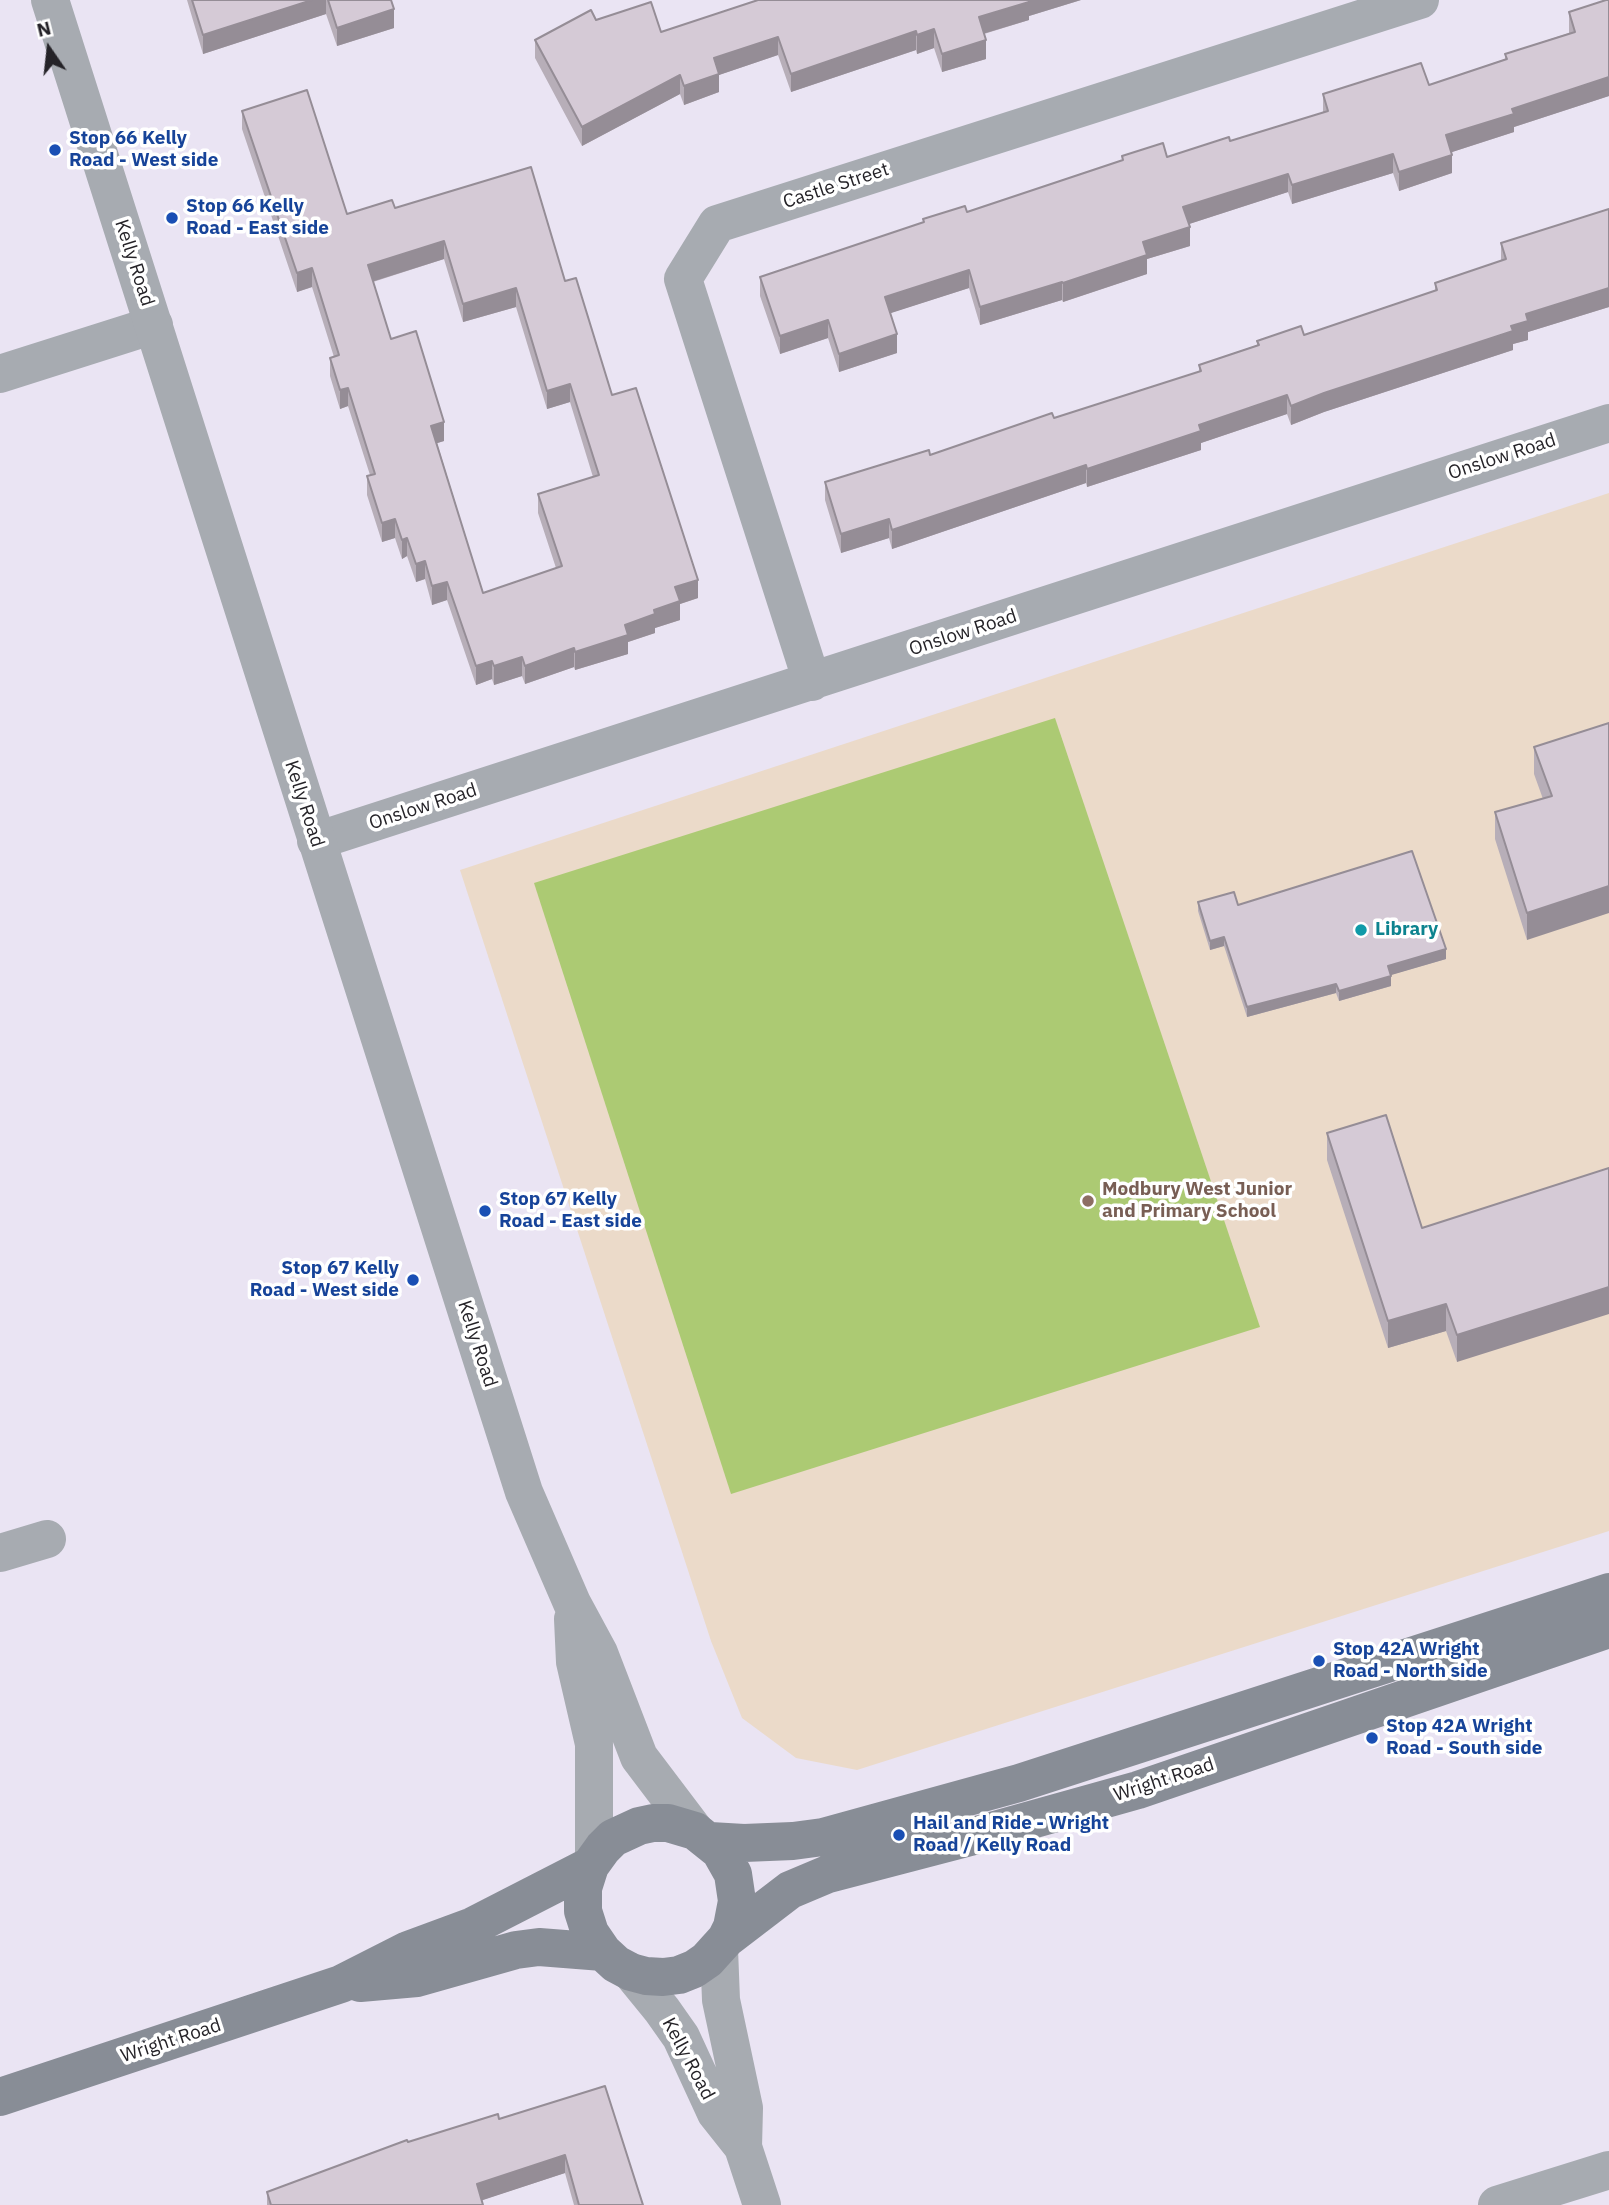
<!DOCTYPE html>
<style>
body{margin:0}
#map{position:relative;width:1609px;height:2205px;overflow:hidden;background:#eae4f3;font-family:"IBM Plex Sans",sans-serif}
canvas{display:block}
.north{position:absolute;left:14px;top:14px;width:70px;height:70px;-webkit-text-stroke:5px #fff;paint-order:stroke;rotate:346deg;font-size:19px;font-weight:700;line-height:28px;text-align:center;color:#252328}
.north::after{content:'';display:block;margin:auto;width:24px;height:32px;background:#252328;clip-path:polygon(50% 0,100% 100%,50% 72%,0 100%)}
</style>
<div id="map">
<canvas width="1609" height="2205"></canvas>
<div class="north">N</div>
</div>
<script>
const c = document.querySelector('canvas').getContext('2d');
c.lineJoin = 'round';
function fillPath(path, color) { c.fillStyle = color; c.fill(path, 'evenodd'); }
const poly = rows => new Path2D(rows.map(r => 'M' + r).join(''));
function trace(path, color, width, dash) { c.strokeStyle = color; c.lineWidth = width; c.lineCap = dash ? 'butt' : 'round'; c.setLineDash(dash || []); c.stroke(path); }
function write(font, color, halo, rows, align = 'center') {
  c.font = font + ' "IBM Plex Sans",sans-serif'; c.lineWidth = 7; c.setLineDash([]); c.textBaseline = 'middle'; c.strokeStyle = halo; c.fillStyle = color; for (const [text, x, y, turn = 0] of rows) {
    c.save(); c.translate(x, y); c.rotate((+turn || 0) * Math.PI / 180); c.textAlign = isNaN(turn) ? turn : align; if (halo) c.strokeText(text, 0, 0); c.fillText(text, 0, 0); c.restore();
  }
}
fillPath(poly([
 [1609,493,1609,1531,857,1770,796,1758,742,1718,711,1641,460,870]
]), '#ebdac9');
fillPath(poly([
 [1055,718,1260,1327,731,1494,534,883]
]), '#acca73');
trace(poly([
 [0,374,154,325],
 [812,682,683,279,717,224,1420,0],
 [316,841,1609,423],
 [0,1553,47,1539],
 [1497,2205,1609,2170]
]), '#a7abb1', 38);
trace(poly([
 [50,0,524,1492,572,1603,599,1653,639,1757,695,1831],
 [573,1619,575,1662,594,1744,594,1859],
 [719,1949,721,2000,744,2108,743,2147,762,2205],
 [631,1972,662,2010,681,2037,716,2113,743,2147]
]), '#a7abb1', 38);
trace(poly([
 [710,1841,744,1843,793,1841,823,1837,1019,1783,1609,1592],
 [726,1939,732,1927,737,1901,733,1874,720,1851,695,1831,668,1823,653,1823,639,1826,613,1838,603,1848,590,1866,583,1888,583,1911,590,1933,603,1952,616,1964,631,1972,646,1976,663,1977,679,1975,694,1969,707,1960,726,1939,790,1890,828,1874,981,1834,1138,1790,1609,1629],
 [360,1983,417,1978,516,1950,539,1947,603,1952],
 [0,2097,341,1984,408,1950,473,1926,590,1866]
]), '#888d96', 38);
fillPath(poly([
 [187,0,391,0,394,28,337,46,326,14,203,54],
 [758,0,1081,0,1029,16,1029,20,984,34,986,59,942,72,934,48,917,54,916,50,791,92,778,55,719,75,719,92,684,105,680,94,582,146,535,58,535,40,596,20,661,32],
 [1609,0,1609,96,1514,127,1514,132,1452,152,1452,173,1399,191,1393,173,1292,204,1288,192,1189,224,1190,246,1147,259,1147,274,1063,302,1062,300,980,325,969,288,890,313,897,353,839,372,828,338,780,354,760,296,760,277,923,223,923,219,967,212,1122,160,1122,156,1167,157,1230,141,1323,113,1323,94,1429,85,1505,59,1505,54,1569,33,1569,12],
 [242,111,347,214,395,208,565,281,698,598,680,604,680,620,655,628,655,633,628,642,628,654,575,670,574,667,525,684,522,676,494,685,492,679,476,685,447,600,432,605,425,579,416,582,407,556,402,559,395,538,382,542,367,495,367,476,370,475,348,406,340,409,330,376,330,358,334,357,312,287,297,292,242,129],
 [444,259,463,322,516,307,547,409,570,402,593,477,538,494,538,513,556,568,483,593,437,443,444,441,391,339,373,282],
 [1501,243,1609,307,1528,332,1528,340,1513,344,1513,350,1324,412,1291,425,1287,414,1201,443,1201,450,1087,487,1086,483,892,549,889,538,841,553,825,500,825,482,930,455,1054,418,1199,372,1199,365,1257,345,1257,341,1304,335,1435,291,1435,283,1501,261],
 [1609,723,1527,940,1495,839,1495,812,1543,799,1534,774,1534,747],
 [1198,902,1238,905,1446,959,1390,975,1391,986,1339,1001,1336,993,1247,1017,1224,946,1210,950,1198,911],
 [1327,1133,1422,1228,1609,1168,1457,1362,1446,1331,1388,1348,1327,1160],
 [605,2086,643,2205,574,2205,565,2173,482,2200,483,2205,267,2205,267,2192,408,2142,499,2119]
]), '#b7aeb8');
fillPath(poly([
 [312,0,326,0,326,14,203,54,203,35],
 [1028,0,1081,0,1029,16,1029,20,979,35,979,17],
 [394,9,394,28,337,46,337,28],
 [934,29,934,48,917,54,917,35],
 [916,31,916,50,791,92,791,74],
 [778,37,778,55,719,75,719,92,684,105,684,86,714,58],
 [986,40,986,59,942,72,942,54],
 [680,75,680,94,582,146,582,127],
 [1609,77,1609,96,1514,127,1514,132,1446,154,1446,135,1512,109],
 [1393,154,1393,173,1292,204,1292,185],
 [1452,155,1452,173,1399,191,1399,172],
 [1288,174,1288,192,1183,226,1183,207],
 [1190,227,1190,246,1147,259,1147,274,1063,302,1063,283,1143,242],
 [444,241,444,259,368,283,368,265],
 [312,268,312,287,297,292,297,273],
 [969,270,969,288,885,315,885,297],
 [1062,282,1062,300,980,325,980,307],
 [516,288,516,307,463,322,463,304],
 [1609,288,1609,307,1528,332,1528,340,1513,344,1513,350,1324,412,1291,425,1291,406,1324,393,1511,326,1526,314],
 [828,320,828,338,780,354,780,336],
 [897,334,897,353,839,372,839,354],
 [570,384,570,402,547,409,547,391],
 [348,388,348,406,340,409,340,390],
 [1287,395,1287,414,1201,443,1201,450,1087,487,1087,469,1199,425],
 [444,422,444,441,431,445,431,426],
 [1086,465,1086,483,892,549,892,530],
 [395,519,395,538,382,542,382,523],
 [889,519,889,538,841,553,841,534],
 [407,538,407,556,402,559,402,540],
 [425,561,425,579,416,582,416,564],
 [698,580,698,598,680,604,680,620,655,628,655,633,628,642,628,654,575,670,575,652,625,625,675,587],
 [447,582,447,600,432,605,432,586],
 [574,648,574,667,525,684,525,666],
 [522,657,522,676,494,685,494,666],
 [492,661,492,679,476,685,476,666],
 [1609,886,1609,913,1527,940,1527,913],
 [1224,937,1224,946,1210,950,1210,941],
 [1446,949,1446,959,1388,976,1388,966],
 [1391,976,1391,986,1339,1001,1339,991],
 [1336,984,1336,993,1247,1017,1247,1007],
 [1609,1287,1609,1314,1457,1362,1457,1335],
 [1446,1304,1446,1331,1388,1348,1388,1321],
 [565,2155,565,2173,477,2202,477,2184]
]), '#958d96');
const building = poly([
 [192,0,312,0,203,35,192,0],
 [328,0,391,0,394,9,337,28,328,0],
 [758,0,1029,0,1029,2,979,17,986,40,942,54,934,29,917,35,916,31,791,74,778,37,714,58,719,74,684,86,680,75,582,127,535,40,591,10,596,20,651,2,661,32,758,0],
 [1606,0,1609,0,1609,77,1512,109,1514,114,1446,135,1452,155,1399,172,1393,154,1292,185,1288,174,1183,207,1190,227,1143,242,1147,255,1063,283,1062,282,980,307,969,270,885,297,897,334,839,354,828,320,780,336,760,277,924,222,923,219,965,206,967,212,1123,160,1122,156,1163,143,1167,157,1229,137,1230,141,1328,111,1323,94,1421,63,1429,85,1507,59,1505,54,1575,32,1569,12,1606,0],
 [307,90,347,214,392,200,395,208,531,167,565,281,576,278,612,395,636,388,698,580,675,587,680,601,654,610,655,614,625,625,628,635,575,652,574,648,525,666,522,657,494,666,492,661,476,666,447,582,432,586,425,561,416,564,407,538,402,540,395,519,382,523,367,476,375,474,348,388,340,390,330,358,339,355,312,268,297,273,242,111,307,90],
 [444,241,463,304,516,288,547,391,570,384,599,475,538,494,562,566,483,593,431,426,444,422,416,331,391,339,368,265,444,241],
 [1609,209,1609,288,1526,314,1528,321,1511,326,1513,331,1324,393,1291,406,1287,395,1199,425,1201,431,1087,469,1086,465,892,530,889,519,841,534,825,482,929,450,930,455,1052,413,1054,418,1201,371,1199,365,1259,345,1257,341,1301,326,1304,335,1437,290,1435,283,1506,259,1501,243,1609,209],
 [1609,723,1609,886,1527,913,1495,812,1552,796,1534,747,1609,723],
 [1412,851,1446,949,1388,966,1391,976,1339,991,1336,984,1247,1007,1224,937,1210,941,1198,902,1234,892,1238,905,1412,851],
 [1386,1115,1422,1228,1609,1168,1609,1287,1457,1335,1446,1304,1388,1321,1327,1133,1386,1115],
 [605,2086,643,2205,579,2205,565,2155,477,2184,483,2205,271,2205,267,2192,407,2140,408,2142,498,2114,499,2119,605,2086]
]);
fillPath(building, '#d5cad6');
trace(building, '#958d96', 2);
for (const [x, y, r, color] of [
 [55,150,7,"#1a4fb4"],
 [172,218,7,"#1a4fb4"],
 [1361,930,7,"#0f9aa8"],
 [1088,1201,7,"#8d6e63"],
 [485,1211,7,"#1a4fb4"],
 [413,1280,7,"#1a4fb4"],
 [1319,1661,7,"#1a4fb4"],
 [1372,1738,7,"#1a4fb4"],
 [899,1835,7,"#1a4fb4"]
]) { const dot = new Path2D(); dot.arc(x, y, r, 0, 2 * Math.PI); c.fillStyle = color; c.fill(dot); trace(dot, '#fff', 2.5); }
write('bold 19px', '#164399', '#fff', [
 ["Stop 66 Kelly",69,139],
 ["Road - West side",69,161],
 ["Stop 66 Kelly",186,207],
 ["Road - East side",186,229],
 ["Stop 67 Kelly",499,1200],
 ["Road - East side",499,1222],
 ["Stop 67 Kelly",399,1269,"right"],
 ["Road - West side",399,1291,"right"],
 ["Stop 42A Wright",1333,1650],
 ["Road - North side",1333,1672],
 ["Stop 42A Wright",1386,1727],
 ["Road - South side",1386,1749],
 ["Hail and Ride - Wright",913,1824],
 ["Road / Kelly Road",913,1846]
], 'left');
write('19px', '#252328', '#fff', [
 ["Castle Street",836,186,-18],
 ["Kelly Road",134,263,72],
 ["Onslow Road",1502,457,-18],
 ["Onslow Road",963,633,-18],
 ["Kelly Road",304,804,72],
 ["Onslow Road",423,807,-18],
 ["Kelly Road",477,1344,72],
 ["Wright Road",1164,1780,-18],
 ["Wright Road",171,2041,-18],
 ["Kelly Road",688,2059,62]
]);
write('bold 19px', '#0d838f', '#fff', [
 ["Library",1375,930]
], 'left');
write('bold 19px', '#785e54', '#fff', [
 ["Modbury West Junior",1102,1190],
 ["and Primary School",1102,1212]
], 'left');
</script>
